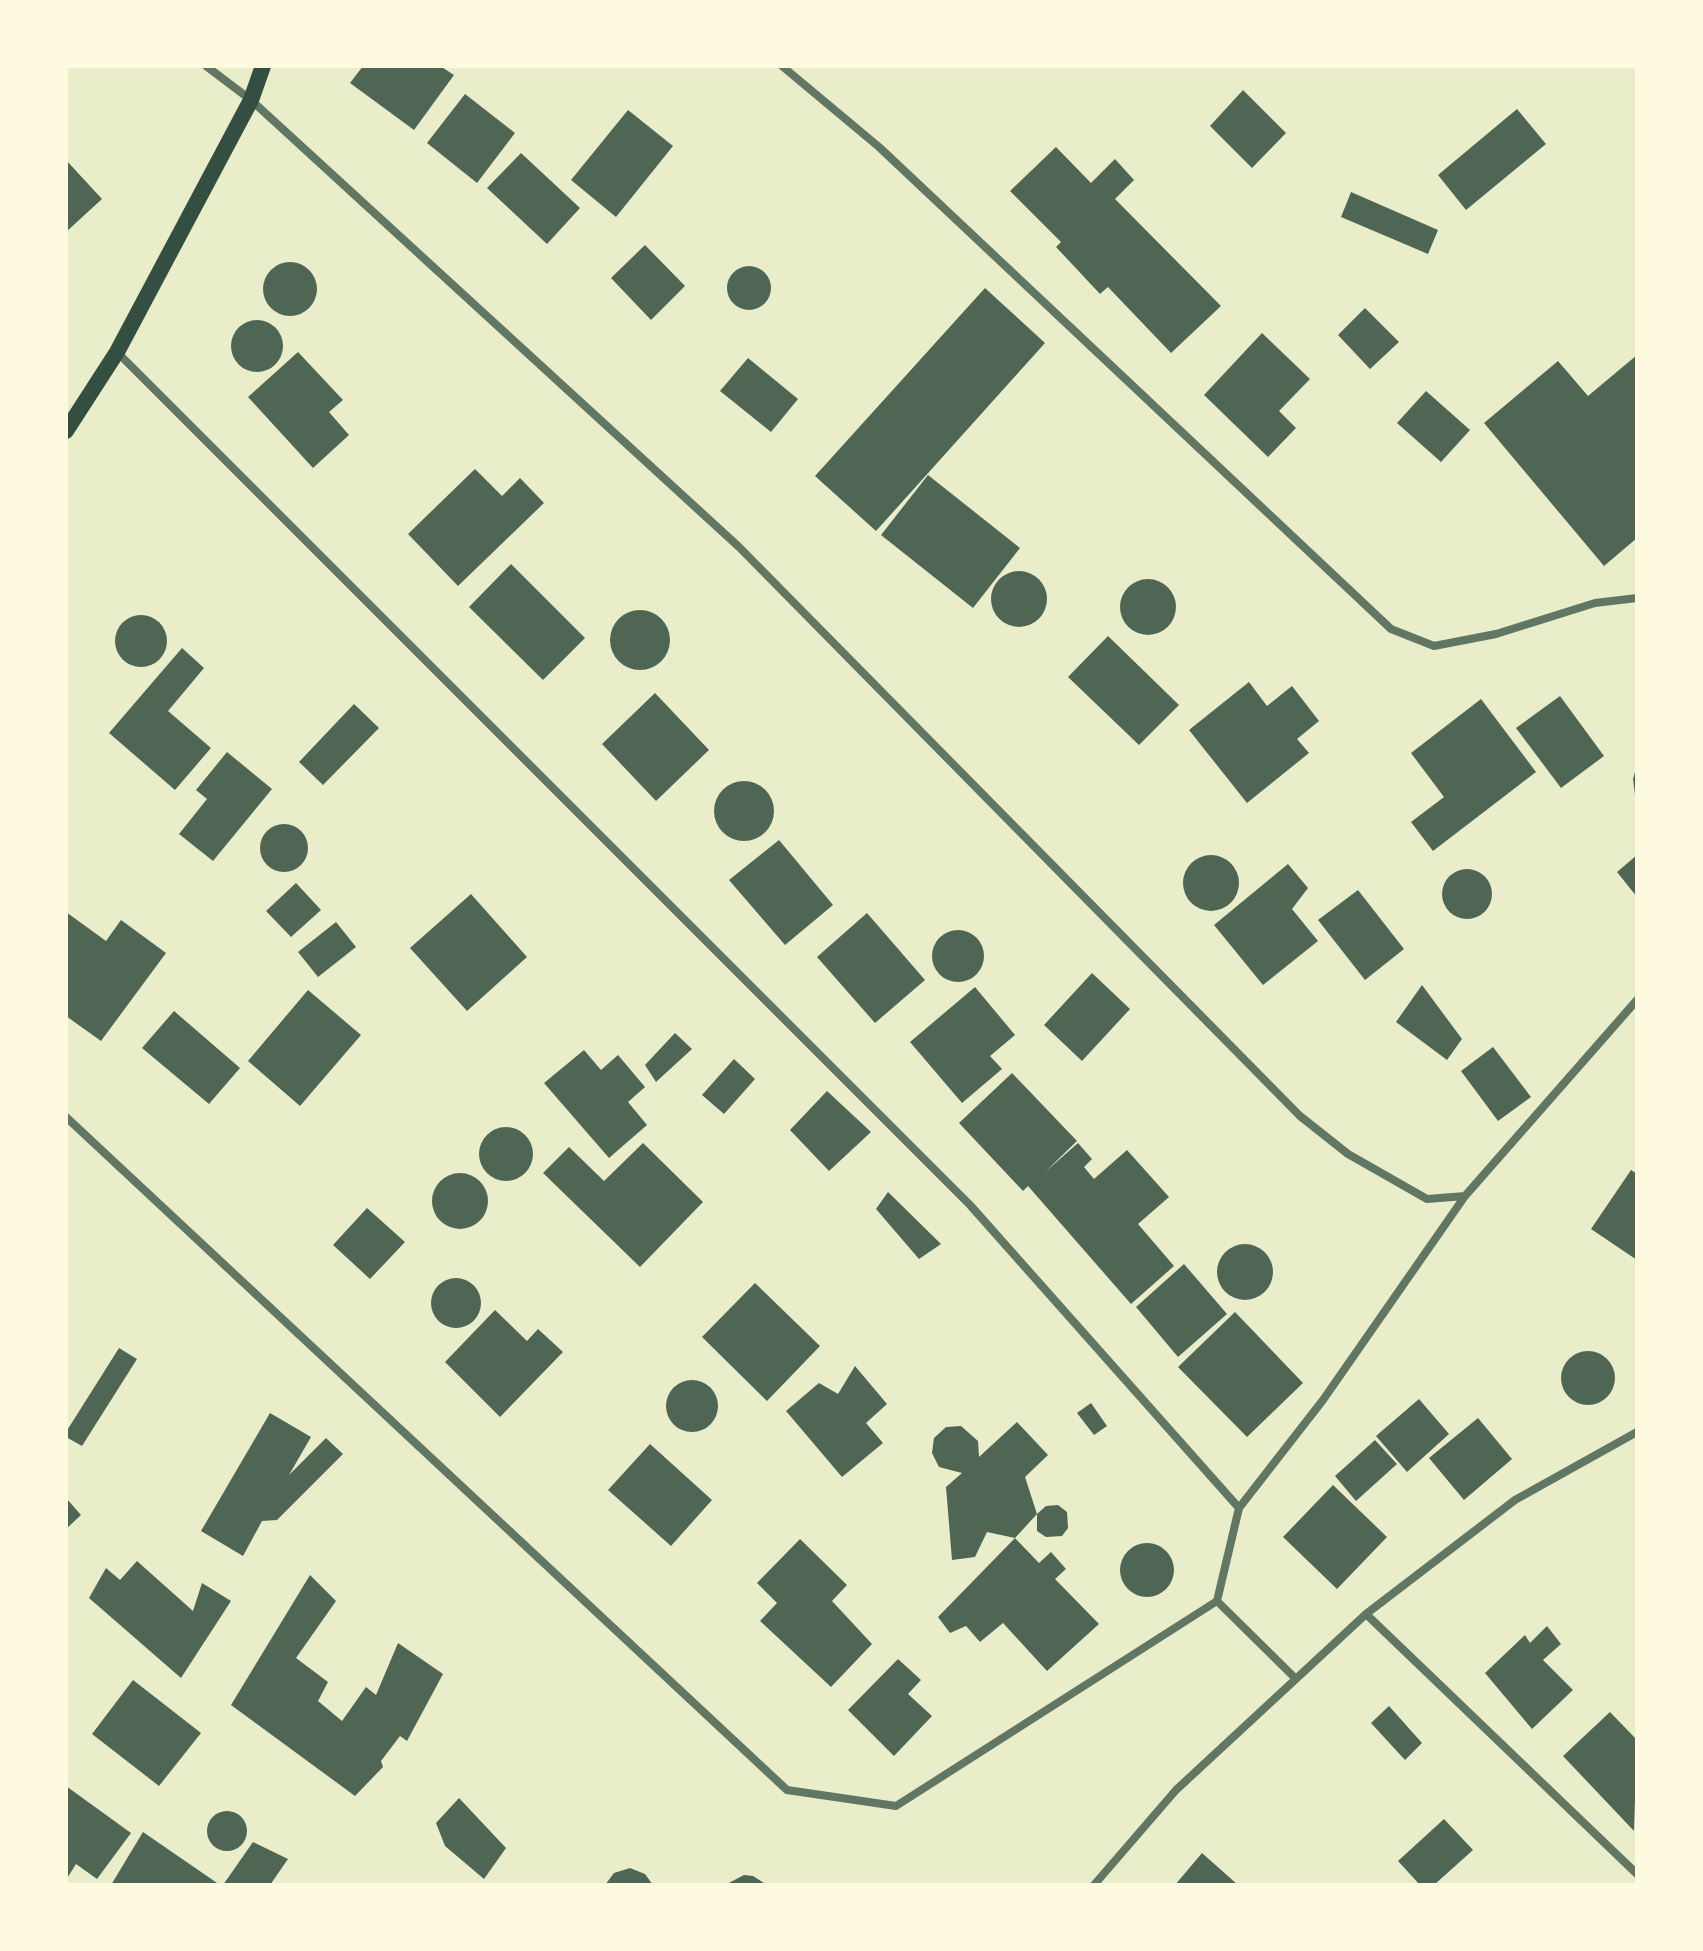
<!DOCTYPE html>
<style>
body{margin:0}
#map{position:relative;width:1703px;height:1951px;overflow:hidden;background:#e9edc9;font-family:"Alegreya Sans",sans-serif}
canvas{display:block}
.frame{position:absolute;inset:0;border:68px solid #fefae0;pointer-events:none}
</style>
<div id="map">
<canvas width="1703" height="1951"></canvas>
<div class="frame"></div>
</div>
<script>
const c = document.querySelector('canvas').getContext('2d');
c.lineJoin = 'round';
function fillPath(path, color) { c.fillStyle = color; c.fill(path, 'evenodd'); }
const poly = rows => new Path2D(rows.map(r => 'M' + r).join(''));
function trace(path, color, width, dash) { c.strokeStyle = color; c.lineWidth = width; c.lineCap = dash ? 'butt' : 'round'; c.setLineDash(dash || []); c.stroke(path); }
fillPath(poly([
 [363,66,440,66,454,75,414,130,350,83],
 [1243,90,1286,133,1252,168,1210,126],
 [465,94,515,133,477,183,427,143],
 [1517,109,1546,144,1466,210,1438,175],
 [628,110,673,146,616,217,571,180],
 [1056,147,1091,183,1115,159,1134,180,1115,199,1221,306,1171,353,1108,287,1100,294,1056,247,1061,242,1010,191],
 [521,153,580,208,547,244,487,188],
 [66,160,102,199,66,232],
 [1351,192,1438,230,1428,254,1341,217],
 [645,245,685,286,651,320,611,278],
 '263 289a27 27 0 1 1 54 0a27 27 0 1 1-54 0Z',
 '727 288a22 22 0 1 1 44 0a22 22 0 1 1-44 0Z',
 [985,288,1045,343,876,531,815,476],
 [1365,308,1399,342,1370,369,1338,335],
 '231 346a26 26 0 1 1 52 0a26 26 0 1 1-52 0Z',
 [1262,333,1310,379,1279,411,1296,428,1268,457,1204,395],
 [298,352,343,400,329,412,349,435,313,468,248,397],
 [1637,355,1637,538,1604,566,1484,423,1558,361,1588,396],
 [748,358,798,399,771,432,720,391],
 [1426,391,1470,430,1441,462,1397,423],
 [475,469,502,496,520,478,544,503,458,586,408,534],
 [928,475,1020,548,973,608,881,535],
 [511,564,585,638,543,680,469,607],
 '991 599a28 28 0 1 1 56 0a28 28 0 1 1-56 0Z',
 '1120 607a28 28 0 1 1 56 0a28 28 0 1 1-56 0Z',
 '610 640a30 30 0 1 1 60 0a30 30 0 1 1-60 0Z',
 '115 641a26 26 0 1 1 52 0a26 26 0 1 1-52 0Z',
 [1108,636,1179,705,1139,745,1068,677],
 [182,648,204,668,168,711,211,748,175,790,109,733],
 [1249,682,1267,706,1292,686,1319,721,1297,739,1309,753,1247,803,1189,730],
 [655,693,709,750,656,801,602,744],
 [1560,696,1604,756,1561,788,1516,728],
 [1481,699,1536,772,1433,851,1411,822,1444,797,1411,753],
 [354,704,379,728,323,785,299,762],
 [227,752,272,789,213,861,179,834,207,799,196,790],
 [1636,769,1637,795,1635,795,1633,779],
 '714 811a30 30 0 1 1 60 0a30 30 0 1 1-60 0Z',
 '260 848a24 24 0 1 1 48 0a24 24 0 1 1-48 0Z',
 [779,840,833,905,785,945,729,880],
 '1183 883a28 28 0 1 1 56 0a28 28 0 1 1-56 0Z',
 [1637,855,1637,897,1617,872],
 [1288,864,1308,888,1292,909,1318,941,1263,985,1214,925],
 '1442 894a25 25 0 1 1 50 0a25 25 0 1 1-50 0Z',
 [296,883,321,910,291,937,266,911],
 [1358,890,1404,949,1365,980,1318,920],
 [471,894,527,957,467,1011,410,948],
 [66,912,106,941,121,920,166,953,101,1041,66,1016],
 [867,913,925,980,875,1023,817,957],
 [336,922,356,947,318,977,298,952],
 '932 956a26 26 0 1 1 52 0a26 26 0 1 1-52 0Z',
 [1092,973,1130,1009,1082,1061,1044,1025],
 [1422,985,1462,1039,1447,1060,1396,1022],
 [975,987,1015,1035,990,1056,1002,1069,962,1103,910,1042],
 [308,990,361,1035,300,1106,248,1061],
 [174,1011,240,1068,209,1104,142,1048],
 [675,1033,692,1049,656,1082,645,1065],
 [1493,1047,1531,1097,1498,1121,1461,1071],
 [584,1050,601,1070,618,1055,645,1087,628,1102,647,1125,609,1158,544,1083],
 [734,1059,755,1079,724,1114,702,1095],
 [1012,1073,1077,1141,1045,1172,1078,1143,1092,1159,1084,1167,1094,1179,1127,1150,1169,1197,1138,1224,1174,1266,1131,1304,1028,1186,1023,1191,959,1123],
 [827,1091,871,1132,829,1171,790,1130],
 '479 1154a27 27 0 1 1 54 0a27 27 0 1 1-54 0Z',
 [643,1143,703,1202,640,1267,543,1173,569,1147,604,1181],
 [1631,1170,1637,1174,1637,1260,1591,1229],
 '432 1201a28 28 0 1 1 56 0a28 28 0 1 1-56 0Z',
 [888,1192,941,1244,919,1259,876,1209],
 [367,1208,405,1242,370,1279,333,1245],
 '1217 1272a28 28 0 1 1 56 0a28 28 0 1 1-56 0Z',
 [1184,1264,1227,1314,1178,1357,1136,1307],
 '431 1303a25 25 0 1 1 50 0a25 25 0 1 1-50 0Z',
 [755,1283,820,1346,767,1401,702,1337],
 [495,1310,527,1341,538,1329,563,1352,500,1417,445,1362],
 [1235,1312,1303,1383,1247,1437,1178,1367],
 [119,1348,137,1359,82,1446,66,1437,66,1432],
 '1561 1378a27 27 0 1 1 54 0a27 27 0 1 1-54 0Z',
 [855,1366,887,1404,866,1423,883,1443,842,1477,786,1411,819,1383,838,1394],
 '666 1406a26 26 0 1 1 52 0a26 26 0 1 1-52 0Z',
 [1419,1399,1449,1434,1407,1472,1376,1436],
 [1091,1403,1107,1426,1094,1435,1077,1413],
 [270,1413,311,1437,289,1475,326,1438,343,1454,277,1520,262,1521,243,1556,201,1531],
 [1478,1418,1512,1459,1464,1500,1429,1458],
 [1017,1422,1048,1455,1025,1477,1037,1514,1046,1506,1058,1505,1067,1512,1068,1528,1062,1536,1046,1537,1037,1531,1037,1514,1015,1538,987,1532,975,1557,952,1560,946,1487,962,1473,939,1467,932,1453,934,1438,946,1427,961,1426,978,1441,979,1457],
 [1375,1440,1397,1464,1356,1501,1335,1476],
 [650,1444,712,1500,671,1546,608,1490],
 [1333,1485,1387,1537,1337,1589,1283,1537],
 [66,1498,81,1515,66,1529],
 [1015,1538,1039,1563,1051,1552,1066,1569,1055,1579,1099,1624,1047,1671,1003,1623,980,1642,966,1626,950,1633,938,1617],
 [800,1539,847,1585,832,1601,872,1644,831,1687,760,1621,777,1603,757,1583],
 '1120 1570a27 27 0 1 1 54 0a27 27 0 1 1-54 0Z',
 [137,1561,193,1611,202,1583,231,1601,181,1678,89,1598,106,1568,120,1580],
 [310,1575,336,1601,296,1658,328,1682,318,1701,342,1721,366,1687,376,1695,398,1643,443,1674,407,1741,400,1736,381,1761,383,1767,355,1796,231,1705],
 [1547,1626,1561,1644,1543,1660,1573,1690,1532,1729,1485,1673,1525,1635,1530,1643],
 [898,1659,921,1680,908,1694,932,1716,894,1756,848,1710],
 [133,1680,201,1733,159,1786,92,1734],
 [1389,1706,1422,1743,1405,1760,1371,1723],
 [1610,1712,1637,1740,1634,1831,1563,1756],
 [66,1786,131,1833,97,1879,76,1864,66,1880],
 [459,1798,506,1848,484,1879,445,1846,436,1823],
 '207 1831a20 20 0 1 1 40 0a20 20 0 1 1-40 0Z',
 [1444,1819,1473,1850,1434,1885,1420,1885,1398,1861],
 [143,1832,220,1885,111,1885],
 [253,1842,288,1859,270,1885,223,1885],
 [1202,1853,1238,1885,1175,1885],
 [630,1868,645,1874,653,1885,605,1885,614,1873],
 [744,1875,753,1876,767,1885,725,1885]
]), '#4f6655');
trace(poly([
 [206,66,251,100,739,547,1300,1116,1348,1154,1427,1199,1465,1196],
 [782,66,879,147,1391,629,1434,646,1496,634,1595,603,1637,598],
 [117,352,970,1205,1239,1508,1217,1601],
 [66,1117,787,1790,896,1806,1217,1601,1296,1679],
 [1239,1508,1323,1400,1465,1196,1637,1000],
 [1366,1614,1637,1874],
 [1094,1885,1176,1790,1366,1614,1515,1500,1637,1432]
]), '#617663', 8);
trace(poly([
 [66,431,117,352,251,100,263,66]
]), '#344e41', 16);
</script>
